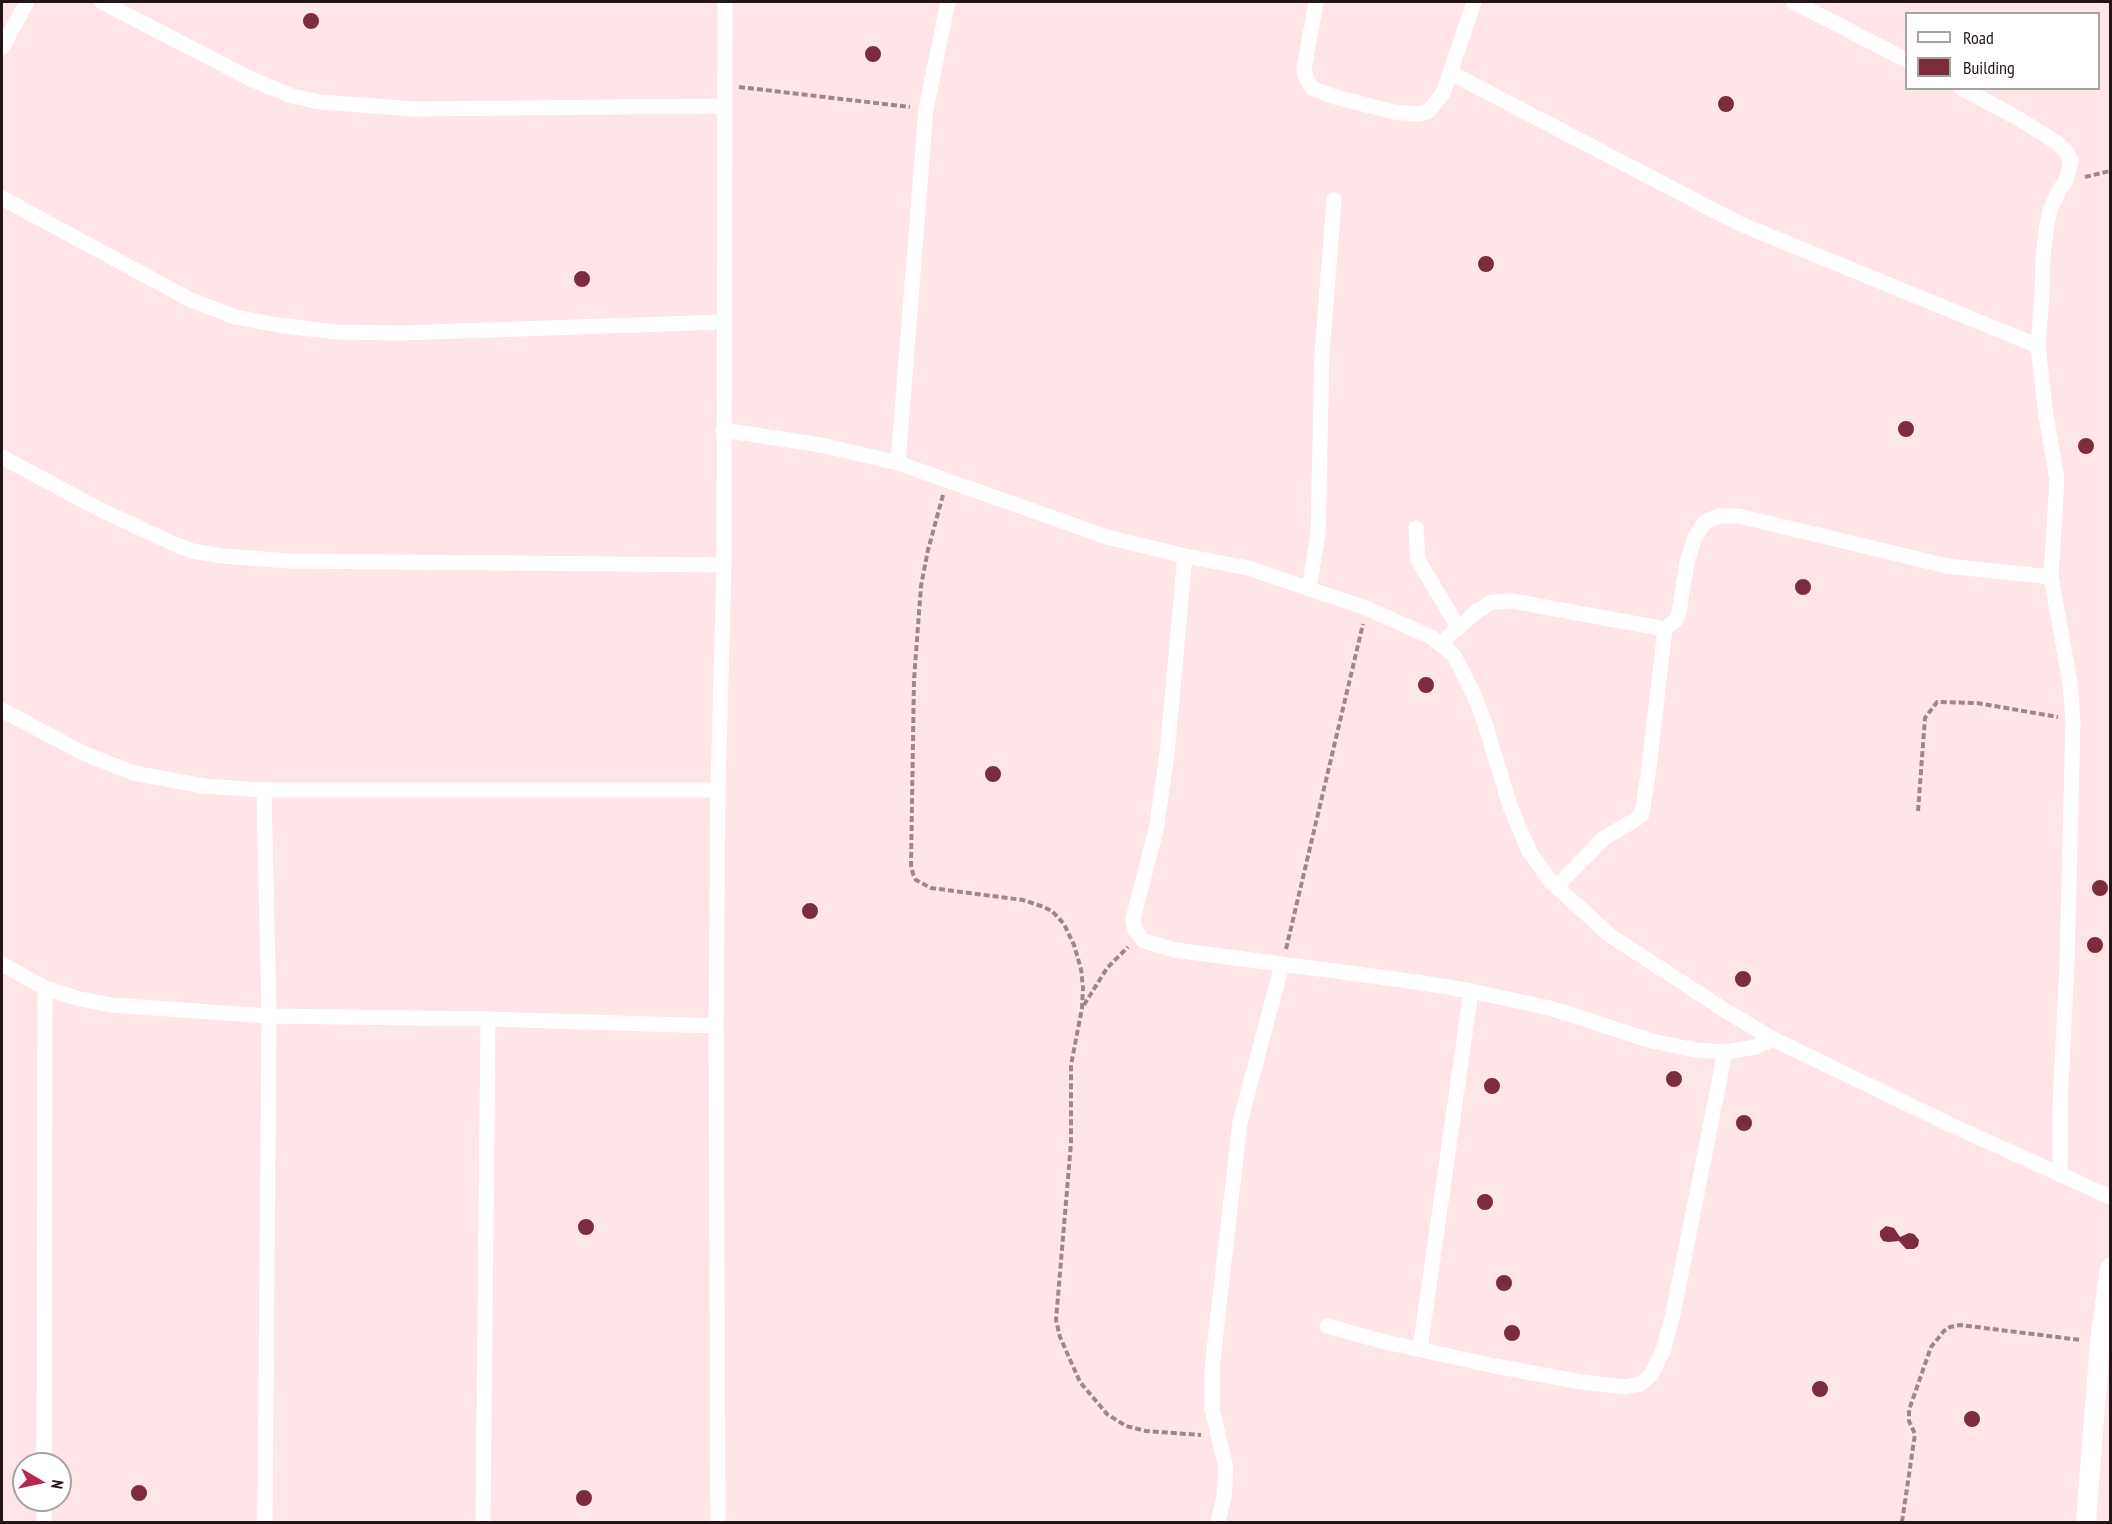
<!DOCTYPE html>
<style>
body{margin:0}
#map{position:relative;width:2112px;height:1524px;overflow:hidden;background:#fee6e8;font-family:"PT Sans Narrow",sans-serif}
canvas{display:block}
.frame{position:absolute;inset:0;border:3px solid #241618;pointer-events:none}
.legend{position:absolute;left:1905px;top:12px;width:195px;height:78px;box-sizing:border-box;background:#fff;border:2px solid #a7a2a3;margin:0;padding:8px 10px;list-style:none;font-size:18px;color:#241618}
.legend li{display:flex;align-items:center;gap:12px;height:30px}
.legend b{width:30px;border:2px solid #a7a2a3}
.north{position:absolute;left:12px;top:1452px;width:60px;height:60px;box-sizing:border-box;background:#fff;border:2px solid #a7a2a3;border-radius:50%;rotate:99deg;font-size:16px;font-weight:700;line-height:24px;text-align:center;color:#241618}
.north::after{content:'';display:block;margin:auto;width:21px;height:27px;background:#b8274c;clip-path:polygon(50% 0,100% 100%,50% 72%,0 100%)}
</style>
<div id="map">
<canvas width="2112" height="1524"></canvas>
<div class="frame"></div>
<ul class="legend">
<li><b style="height:8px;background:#fff"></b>Road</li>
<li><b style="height:16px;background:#7c2c3b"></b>Building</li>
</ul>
<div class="north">N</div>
</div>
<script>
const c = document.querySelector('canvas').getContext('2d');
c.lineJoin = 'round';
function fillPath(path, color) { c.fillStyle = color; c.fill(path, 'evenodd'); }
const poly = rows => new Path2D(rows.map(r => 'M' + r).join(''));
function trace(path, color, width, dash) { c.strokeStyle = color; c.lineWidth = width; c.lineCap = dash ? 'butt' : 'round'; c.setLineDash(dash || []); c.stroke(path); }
fillPath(poly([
 '303 21a8 8 0 1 1 16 0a8 8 0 1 1-16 0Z',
 '865 54a8 8 0 1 1 16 0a8 8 0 1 1-16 0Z',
 '1718 104a8 8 0 1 1 16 0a8 8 0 1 1-16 0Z',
 '1478 264a8 8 0 1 1 16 0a8 8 0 1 1-16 0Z',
 '574 279a8 8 0 1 1 16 0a8 8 0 1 1-16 0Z',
 '1898 429a8 8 0 1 1 16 0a8 8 0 1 1-16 0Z',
 '2078 446a8 8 0 1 1 16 0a8 8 0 1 1-16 0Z',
 '1795 587a8 8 0 1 1 16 0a8 8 0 1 1-16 0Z',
 '1418 685a8 8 0 1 1 16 0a8 8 0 1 1-16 0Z',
 '985 774a8 8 0 1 1 16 0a8 8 0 1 1-16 0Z',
 '2092 888a8 8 0 1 1 16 0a8 8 0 1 1-16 0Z',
 '802 911a8 8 0 1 1 16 0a8 8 0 1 1-16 0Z',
 '2087 945a8 8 0 1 1 16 0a8 8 0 1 1-16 0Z',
 '1735 979a8 8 0 1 1 16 0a8 8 0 1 1-16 0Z',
 '1666 1079a8 8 0 1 1 16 0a8 8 0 1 1-16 0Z',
 '1484 1086a8 8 0 1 1 16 0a8 8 0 1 1-16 0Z',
 '1736 1123a8 8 0 1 1 16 0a8 8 0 1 1-16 0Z',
 '1477 1202a8 8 0 1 1 16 0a8 8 0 1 1-16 0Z',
 '578 1227a8 8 0 1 1 16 0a8 8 0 1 1-16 0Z',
 [1886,1226,1894,1228,1900,1237,1909,1233,1914,1234,1919,1240,1918,1246,1914,1249,1906,1249,1899,1241,1888,1242,1883,1241,1880,1236,1880,1231],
 '1496 1283a8 8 0 1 1 16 0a8 8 0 1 1-16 0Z',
 '1504 1333a8 8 0 1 1 16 0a8 8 0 1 1-16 0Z',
 '1812 1389a8 8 0 1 1 16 0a8 8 0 1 1-16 0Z',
 '1964 1419a8 8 0 1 1 16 0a8 8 0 1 1-16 0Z',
 '131 1493a8 8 0 1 1 16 0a8 8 0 1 1-16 0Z',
 '576 1498a8 8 0 1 1 16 0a8 8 0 1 1-16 0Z'
]), '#7c2c3b');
trace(poly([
 [739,87,910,107],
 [2085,177,2110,171],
 [943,495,928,550,921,586,914,680,911,865,913,874,916,880,931,888,1023,900,1041,906,1052,911,1064,924,1074,945,1081,969,1083,988,1082,1008,1071,1065,1071,1143,1056,1320,1060,1337,1080,1382,1107,1414,1126,1426,1146,1431,1201,1435],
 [1918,811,1925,718,1937,702,1977,703,2058,717],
 [1286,949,1363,624],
 [1084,1005,1107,968,1128,947],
 [1902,1522,1915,1434,1909,1421,1909,1410,1931,1347,1944,1331,1950,1327,1960,1325,2081,1340]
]), '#9c888a', 4, [6, 3]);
trace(poly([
 [102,2,251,79,292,96,320,102,414,109,725,106],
 [1316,2,1304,69,1307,80,1312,88,1335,97,1394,112,1419,114,1429,111,1443,93,1474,2],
 [1794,2,1906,60],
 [2,48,27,2],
 [1451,73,1738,223,2038,346],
 [1961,88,2016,117,2056,142,2065,150,2071,161,2066,181,2060,189,2050,210,2047,225,2043,256,2042,296,2038,346,2046,416,2057,479,2051,577,2070,683,2073,720,2067,964,2060,1105,2060,1175],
 [2,198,189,299,235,317,278,325,335,332,401,333,724,322],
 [723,430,821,445,898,463,1107,537,1185,556,1248,568,1366,608,1431,637,1453,654,1472,691,1484,720,1510,806,1529,851,1551,882,1611,936,1726,1011,1773,1039,1951,1125,2110,1197],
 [2,457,101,510,172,543,192,551,222,556,290,561,724,565],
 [898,463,926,109,948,2],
 [1416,528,1418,560,1458,627],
 [1185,556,1167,754,1156,830,1133,919,1135,930,1144,941,1175,950,1410,981,1471,991,1550,1008,1652,1041,1695,1050,1725,1052,1737,1050,1756,1047,1773,1039],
 [1309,589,1318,533,1322,354,1334,200],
 [1441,643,1476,612,1492,602,1512,601,1665,629,1675,621,1679,612,1687,562,1695,537,1705,522,1719,516,1739,516,1947,566,2051,577],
 [2,710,83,753,133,773,204,786,264,790,718,790],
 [264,790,269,1016,265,1522],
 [1556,887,1604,838,1635,820,1642,814,1648,775,1665,629],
 [2,964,45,988,76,998,110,1005,269,1016,488,1019,716,1026],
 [1327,1326,1385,1342,1495,1366,1582,1382,1625,1387,1640,1384,1650,1376,1657,1363,1664,1348,1673,1314,1725,1052],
 [1420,1349,1471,991],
 [44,1464,45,988],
 [44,1522,44,1500],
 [483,1522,488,1019],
 [718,1522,716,1026,718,790,724,565,725,2],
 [1218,1522,1224,1497,1226,1468,1212,1409,1212,1370,1217,1323,1240,1122,1282,965]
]), '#fff', 15);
trace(poly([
 [2086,1522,2100,1342,2110,1268]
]), '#fff', 20);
</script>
